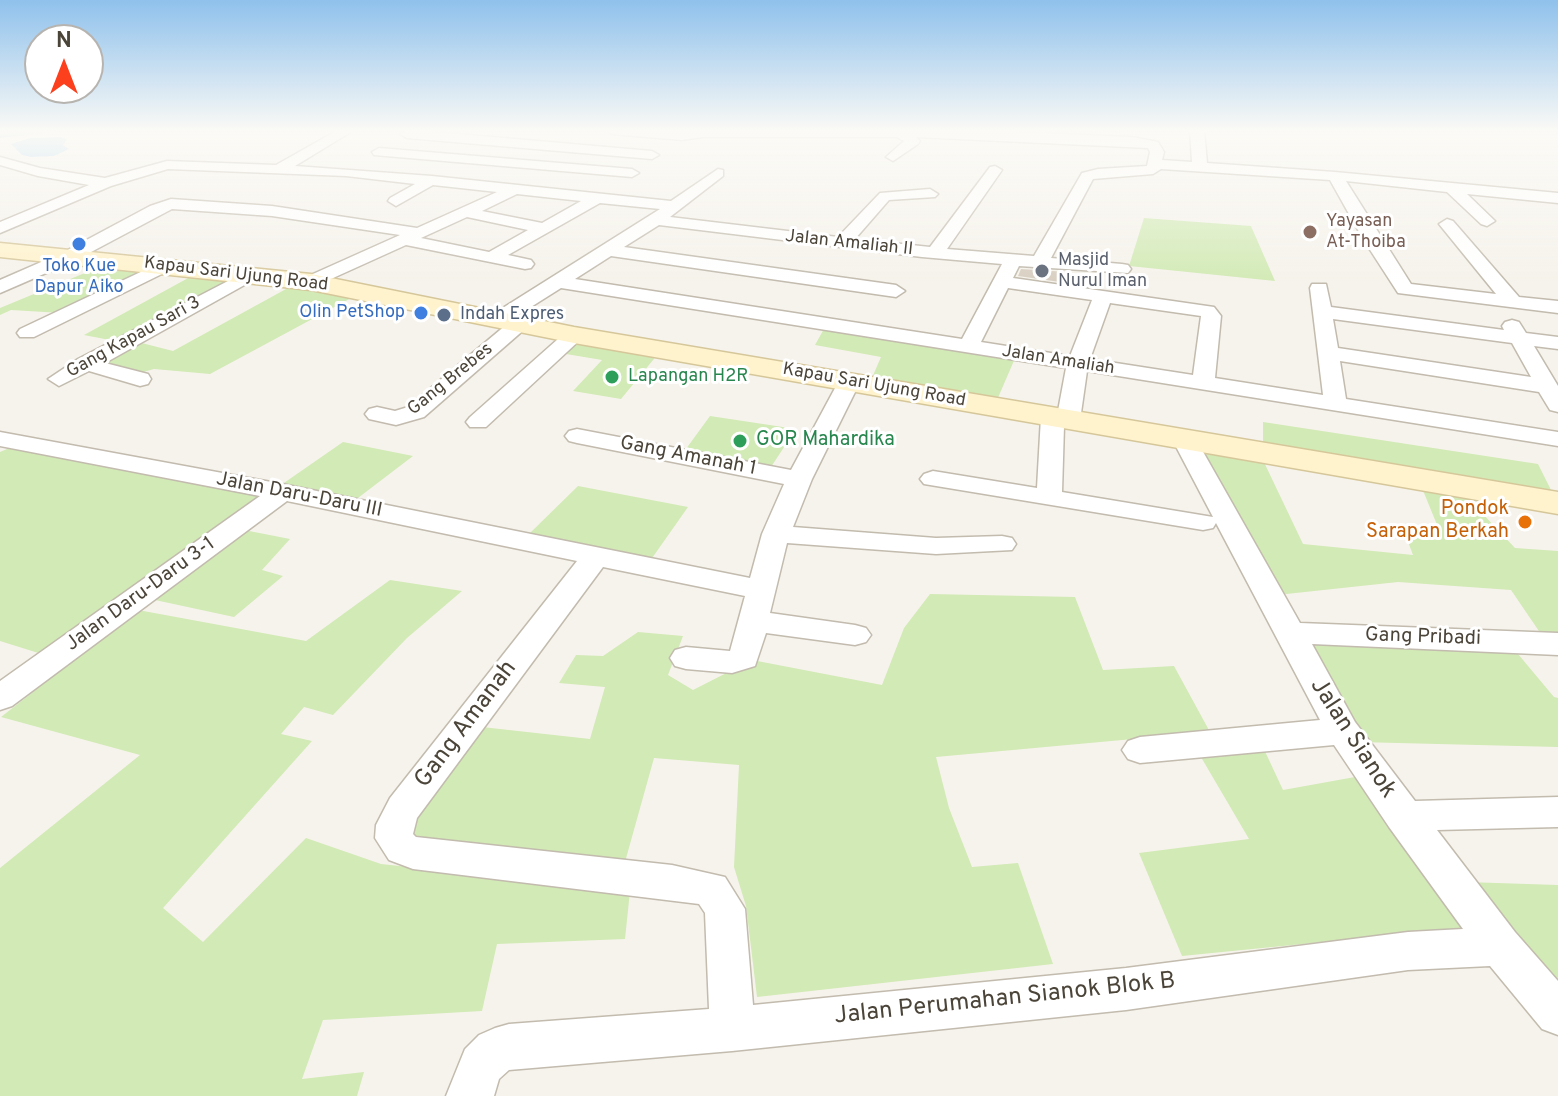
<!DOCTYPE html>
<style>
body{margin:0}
#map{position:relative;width:1558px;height:1096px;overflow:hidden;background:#f6f3ec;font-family:Overpass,sans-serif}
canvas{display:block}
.north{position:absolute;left:24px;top:24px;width:80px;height:80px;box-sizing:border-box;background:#fff;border:2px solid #b7b4b0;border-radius:50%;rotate:0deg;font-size:22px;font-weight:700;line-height:32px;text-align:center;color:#4b4439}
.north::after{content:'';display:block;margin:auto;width:28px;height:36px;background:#fc3f1d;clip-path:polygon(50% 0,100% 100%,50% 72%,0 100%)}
</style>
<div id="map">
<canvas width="1558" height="1096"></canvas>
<div class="north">N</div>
</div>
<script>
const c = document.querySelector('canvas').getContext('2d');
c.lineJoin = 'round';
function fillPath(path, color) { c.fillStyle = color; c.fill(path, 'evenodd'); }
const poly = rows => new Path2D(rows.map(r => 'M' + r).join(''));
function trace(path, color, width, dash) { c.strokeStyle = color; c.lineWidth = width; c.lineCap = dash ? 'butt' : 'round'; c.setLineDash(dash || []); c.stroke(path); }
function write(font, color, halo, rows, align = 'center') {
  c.font = font + ' Overpass,sans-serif'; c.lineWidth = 6; c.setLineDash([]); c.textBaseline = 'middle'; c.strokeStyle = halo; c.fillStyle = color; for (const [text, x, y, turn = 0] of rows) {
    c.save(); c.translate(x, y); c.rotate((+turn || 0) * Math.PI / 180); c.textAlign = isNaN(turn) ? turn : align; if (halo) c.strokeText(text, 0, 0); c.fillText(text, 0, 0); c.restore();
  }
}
fillPath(poly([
 [1144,218,1251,226,1275,281,1129,266],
 [109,263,154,267,61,313,11,310,0,315,0,308],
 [201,271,239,276,120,342,84,335],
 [297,283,355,296,210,374,154,369,129,376,86,364,130,340,173,351],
 [825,327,1016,356,997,400,871,380,881,357,815,345],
 [575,339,658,354,621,399,573,391,602,360,560,353],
 [710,416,796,429,769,470,683,453],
 [1263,422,1538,464,1555,498,1263,445],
 [343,442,413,456,354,501,281,485],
 [21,443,282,492,48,656,0,641,0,452],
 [1205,448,1262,458,1303,544,1413,555,1405,534,1442,537,1422,488,1463,493,1515,548,1558,551,1558,641,1545,640,1511,590,1398,582,1277,595,1196,452],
 [578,486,688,507,650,561,530,533],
 [244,530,290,539,262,570,283,576,234,617,155,600],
 [390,580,462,591,407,638,333,715,304,707,281,734,312,741,163,908,203,942,306,838,381,864,630,891,625,939,497,944,482,1011,323,1020,302,1079,364,1072,357,1096,0,1096,0,868,140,755,1,717,138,610,306,641],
 [930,594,1075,597,1103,670,1174,666,1210,732,936,757,949,808,972,867,1018,863,1053,964,757,997,746,906,734,867,739,765,654,758,625,862,402,836,482,727,590,739,605,687,559,683,576,655,603,656,638,632,683,636,668,675,693,690,752,660,882,685,904,628],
 [1302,640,1513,648,1554,697,1558,698,1558,747,1358,742],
 [1262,745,1283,790,1355,777,1473,927,1182,956,1139,853,1249,839,1198,752],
 [1466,882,1558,885,1558,984]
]), '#d2eab5');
fillPath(poly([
 [61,137,67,139,63,145,69,149,54,156,31,157,22,155,11,144,30,138]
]), '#a9d4f2');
trace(poly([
 [0,136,53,130]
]), '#a9d4f2', 4);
fillPath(poly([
 [1021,269,1067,272,1067,283,1018,276]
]), '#d8cfc1');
const street = poly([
 [338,130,354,130,295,166,432,176,671,201,718,169,723,170,723,176,670,217,838,237,880,193,930,189,938,194,935,197,889,200,855,239,930,247,990,167,995,166,1002,170,947,249,1034,256,1082,173,1098,169,1147,166,1150,152,1148,148,916,137,920,141,918,144,893,161,886,157,904,141,897,137,703,137,682,140,612,134,606,130,969,130,1132,137,1158,142,1164,152,1162,160,1192,162,1190,130,1204,130,1207,163,1335,172,1558,193,1558,203,1467,194,1495,221,1487,226,1481,224,1447,192,1346,181,1411,284,1496,294,1439,224,1447,219,1453,221,1519,297,1558,301,1558,313,1398,293,1363,239,1330,180,1161,169,1153,174,1093,179,1051,258,1122,264,1128,265,1131,269,1128,273,1019,266,1013,278,1214,307,1221,316,1215,378,1323,395,1310,288,1312,284,1326,284,1331,307,1504,330,1502,326,1505,322,1512,320,1519,322,1526,333,1558,337,1558,349,1534,346,1558,386,1558,412,1550,410,1539,392,1340,361,1346,399,1558,432,1558,446,1087,371,1080,420,1076,425,1064,426,1062,492,1213,517,1172,439,1175,434,1184,432,1193,434,1300,623,1558,633,1558,655,1312,644,1355,722,1415,801,1558,797,1558,827,1437,830,1515,932,1558,981,1558,1035,1542,1029,1490,966,1408,970,1126,1010,732,1051,509,1070,499,1079,494,1096,446,1096,465,1049,479,1035,495,1028,509,1024,709,1009,705,913,699,904,413,869,389,860,375,838,376,825,390,798,577,561,287,501,12,706,0,710,0,681,260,496,0,446,0,432,282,484,750,578,762,534,784,484,577,443,569,441,565,436,569,431,577,429,791,470,841,377,857,377,860,382,812,479,793,527,936,538,1002,536,1012,538,1016,544,1012,550,936,554,787,543,770,613,855,625,866,628,871,635,866,642,855,645,766,633,755,666,732,673,686,669,675,666,670,658,675,650,686,647,730,651,745,596,603,567,417,818,413,834,416,837,672,865,725,877,745,909,753,1005,1126,968,1408,932,1463,929,1389,827,1334,745,1140,763,1128,759,1122,750,1128,741,1140,737,1320,720,1216,523,1213,528,1203,530,924,484,920,479,924,474,933,471,1037,488,1041,417,1045,412,1058,411,1066,368,561,288,504,324,490,324,487,320,490,316,660,209,600,203,508,255,531,260,534,264,531,268,525,269,406,245,311,288,302,282,304,278,400,235,272,216,172,209,76,260,0,293,0,280,64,252,150,206,171,199,272,206,417,228,497,192,433,185,396,206,388,201,390,198,415,184,346,176,168,169,111,186,0,233,0,222,89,185,38,176,0,165,0,157,40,168,105,178,167,161,276,165,338,130],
 [517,194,581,201,542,223,482,211,517,194],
 [467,217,528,230,489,252,421,238,467,217],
 [659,225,922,257,1002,264,962,339,575,279,611,256,896,297,905,291,896,285,624,247,659,225],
 [1008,288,1092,300,1070,356,981,342,1008,288],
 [1110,303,1201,316,1193,375,1090,359,1110,303],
 [1333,319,1512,343,1531,377,1338,348,1333,319],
 [412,130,652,151,659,155,652,159,407,138,400,134,412,130],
 [379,148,632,169,639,173,632,177,374,155,372,152,379,148],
 [166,260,175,265,172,269,34,337,20,337,17,333,20,329,166,260],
 [251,269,260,274,257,278,105,363,148,374,151,379,148,384,140,386,89,371,59,386,48,379,78,359,251,269],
 [519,318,529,324,526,328,424,417,396,425,369,419,365,414,369,409,377,407,395,411,408,407,512,320,519,318],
 [574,329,584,335,581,339,486,427,470,427,466,422,470,417,567,331,574,329]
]);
const secondary = poly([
 [0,243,311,274,574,327,1558,492,1558,514,574,343,311,290,0,257,0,243]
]);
trace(street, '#c2bbae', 3);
trace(secondary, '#d6c79b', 3);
fillPath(street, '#fff');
fillPath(secondary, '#fff3cd');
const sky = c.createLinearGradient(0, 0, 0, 284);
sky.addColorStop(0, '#8fc1ec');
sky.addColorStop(0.46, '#fbfaf6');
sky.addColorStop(1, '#fbfaf600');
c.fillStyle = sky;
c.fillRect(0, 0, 1558, 284);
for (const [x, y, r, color] of [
 [1310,232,8,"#8d6e63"],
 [79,244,8,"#3f7fe0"],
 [1042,271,8,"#6b7280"],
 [421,313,8,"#3f7fe0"],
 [444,315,8,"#5c6f8a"],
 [612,377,8,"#2e9e5b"],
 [740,441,8,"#2e9e5b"],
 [1525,522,8,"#e8710a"]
]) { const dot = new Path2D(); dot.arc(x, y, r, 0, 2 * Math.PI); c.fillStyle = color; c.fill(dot); trace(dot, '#fff', 3); }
write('18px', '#785e54', '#fff', [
 ["Yayasan",1326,222],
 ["At-Thoiba",1326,243]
], 'left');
write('18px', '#4b4439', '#fff', [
 ["Jalan Amaliah II",849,244,6],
 ["Kapau Sari Ujung Road",236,275,7],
 ["Gang Kapau Sari 3",134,338,-29],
 ["Jalan Amaliah",1058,361,9],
 ["Gang Brebes",451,380,-39],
 ["Kapau Sari Ujung Road",874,386,10]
]);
write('18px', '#5b616d', '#fff', [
 ["Masjid",1058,261],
 ["Nurul Iman",1058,282]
], 'left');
write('18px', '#366cbe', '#fff', [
 ["Toko Kue",79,267],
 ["Dapur Aiko",79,288],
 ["Olin PetShop",405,313,"right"]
]);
write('18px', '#4e5e75', '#fff', [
 ["Indah Expres",460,315]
], 'left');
write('18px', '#27864d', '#fff', [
 ["Lapangan H2R",628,377]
], 'left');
write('20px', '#27864d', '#fff', [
 ["GOR Mahardika",756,441]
], 'left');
write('20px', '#4b4439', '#fff', [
 ["Gang Amanah 1",688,457,11],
 ["Jalan Daru-Daru III",299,496,11],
 ["Jalan Daru-Daru 3-1",141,595,-36],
 ["Gang Pribadi",1423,638,2]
]);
write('20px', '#c56008', '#fff', [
 ["Pondok",1509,510],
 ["Sarapan Berkah",1509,533]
], 'right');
write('24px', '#4b4439', '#fff', [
 ["Gang Amanah",467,725,-53],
 ["Jalan Sianok",1352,739,57],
 ["Jalan Perumahan Sianok Blok B",1005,1000,-6]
]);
</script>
